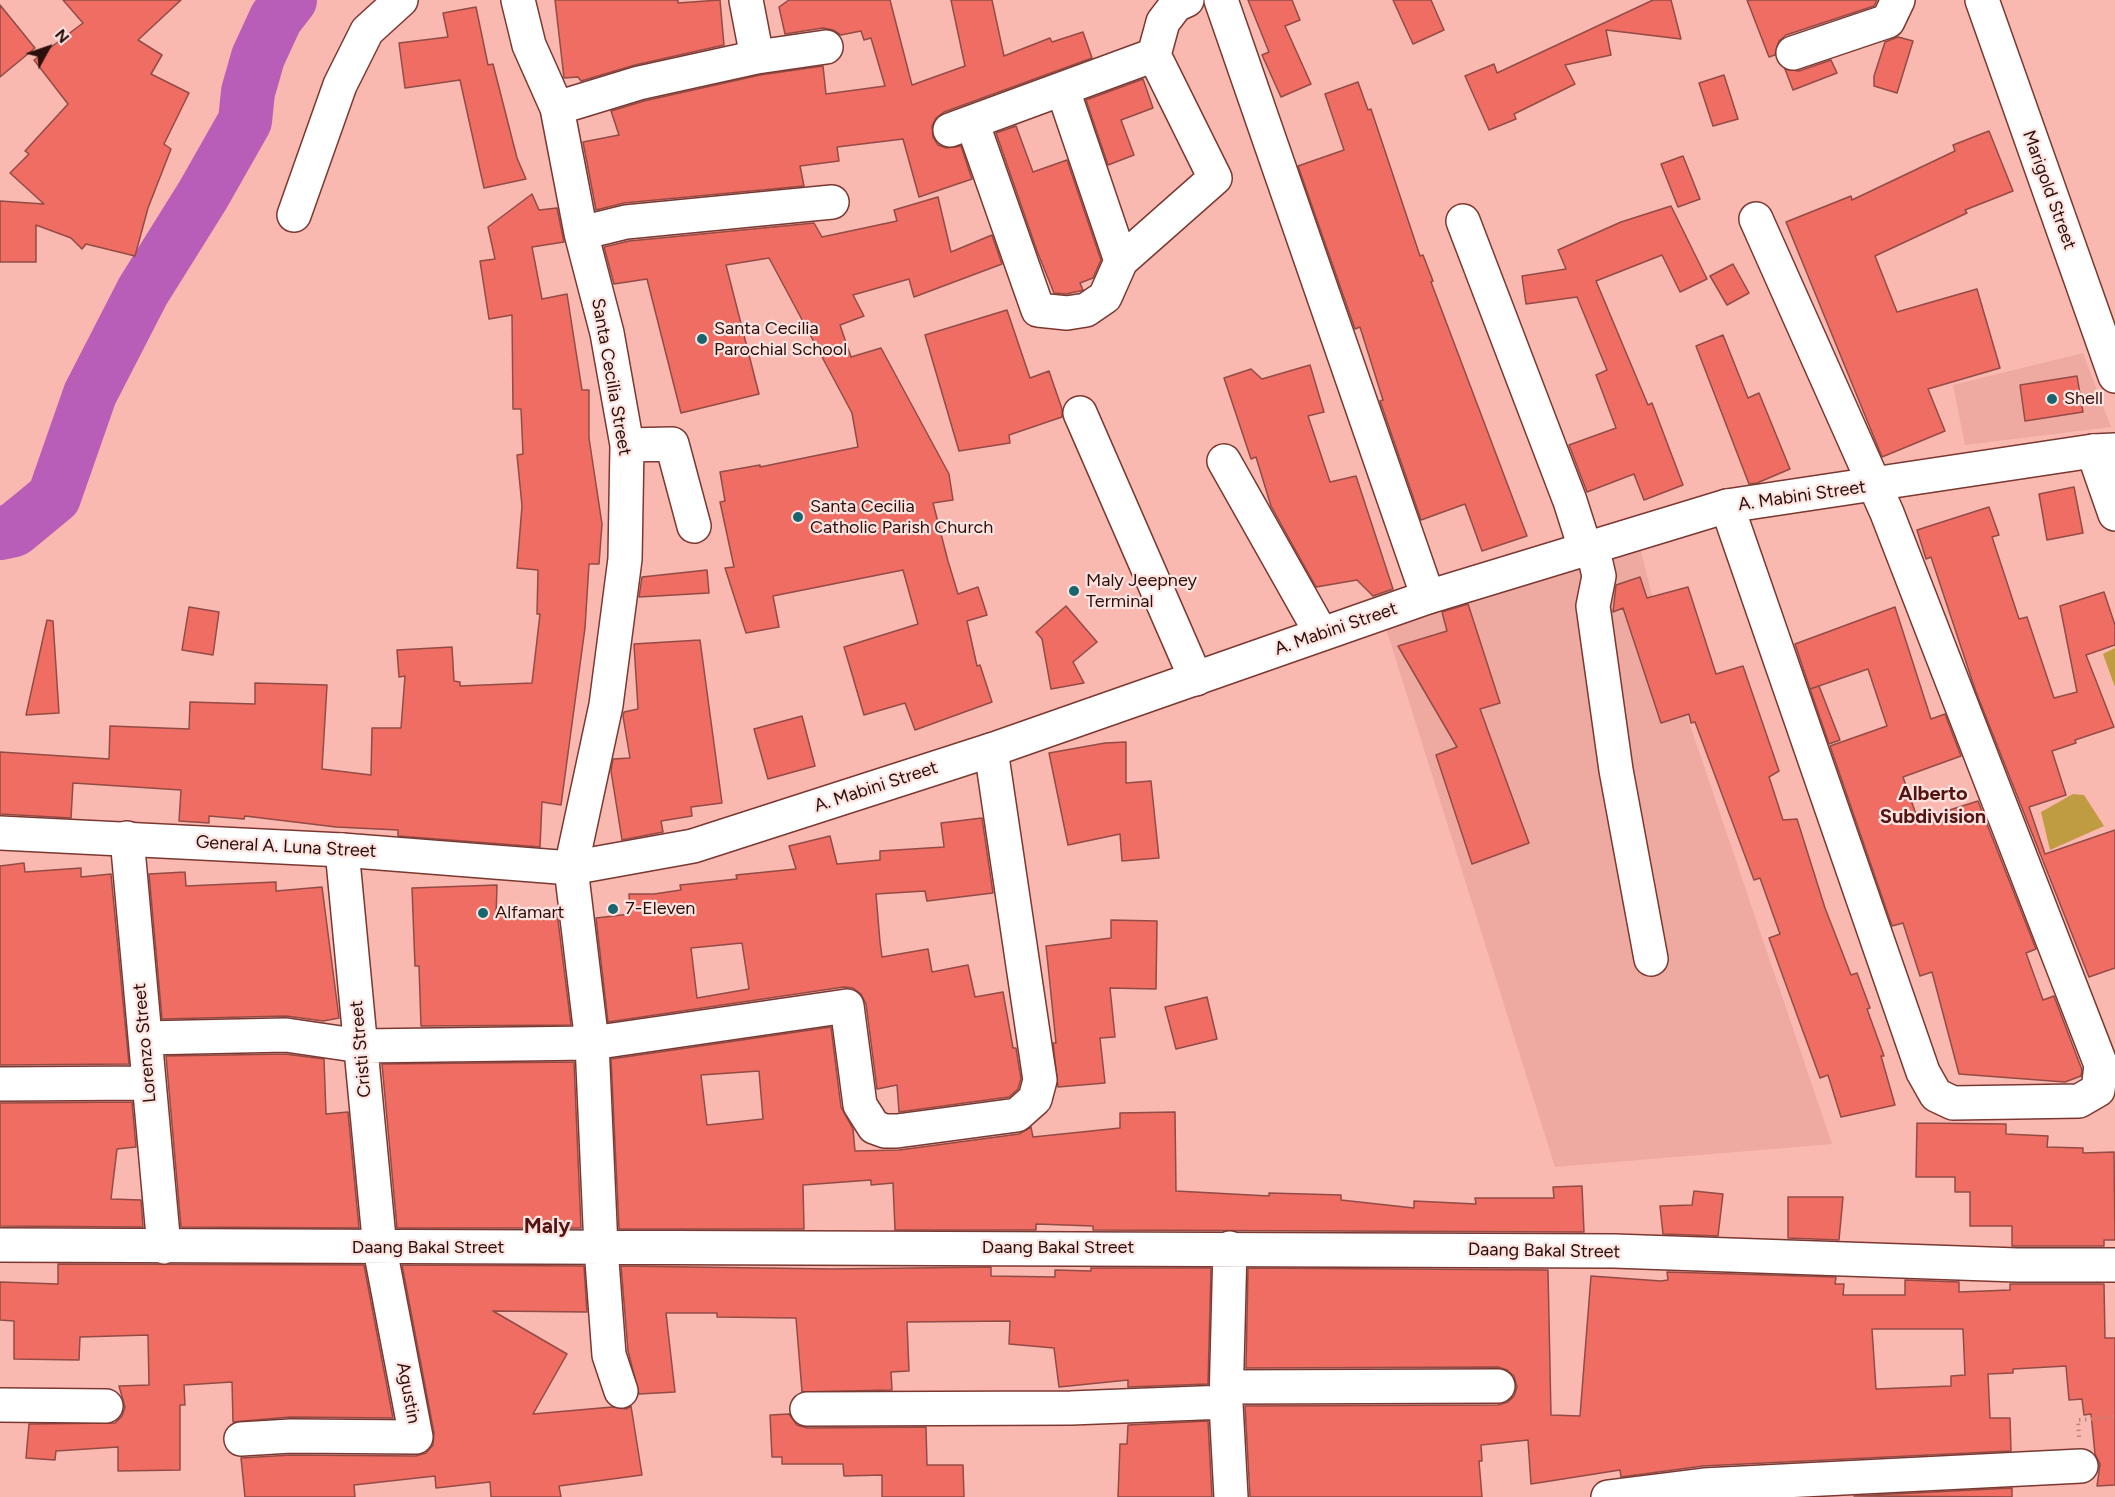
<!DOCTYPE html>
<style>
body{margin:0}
#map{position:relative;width:2115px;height:1497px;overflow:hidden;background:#f9b8b0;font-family:Figtree,sans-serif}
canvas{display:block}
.north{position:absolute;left:18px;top:18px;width:60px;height:60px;-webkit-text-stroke:4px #fee4e1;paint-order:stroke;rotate:50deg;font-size:16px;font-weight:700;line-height:24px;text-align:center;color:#2b0f0c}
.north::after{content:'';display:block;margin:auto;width:21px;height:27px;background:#2b0f0c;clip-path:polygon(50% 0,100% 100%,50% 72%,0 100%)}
</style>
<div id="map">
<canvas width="2115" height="1497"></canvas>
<div class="north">N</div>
</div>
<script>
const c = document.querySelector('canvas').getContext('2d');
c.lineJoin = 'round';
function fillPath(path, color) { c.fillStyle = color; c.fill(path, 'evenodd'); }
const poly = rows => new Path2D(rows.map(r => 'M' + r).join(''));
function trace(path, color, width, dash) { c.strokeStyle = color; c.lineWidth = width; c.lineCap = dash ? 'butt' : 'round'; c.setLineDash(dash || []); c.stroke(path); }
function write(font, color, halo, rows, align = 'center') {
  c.font = font + ' Figtree,sans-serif'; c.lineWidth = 4.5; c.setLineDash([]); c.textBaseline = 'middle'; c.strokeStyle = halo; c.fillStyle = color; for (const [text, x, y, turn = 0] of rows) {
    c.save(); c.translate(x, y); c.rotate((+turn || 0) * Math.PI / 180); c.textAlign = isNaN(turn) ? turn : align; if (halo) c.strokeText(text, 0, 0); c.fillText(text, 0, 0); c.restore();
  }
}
fillPath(poly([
 [2083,353,2111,427,1965,445,1953,385],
 [1640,547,1668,660,1832,1144,1555,1167,1385,625]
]), '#eea9a0');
fillPath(poly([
 [2115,648,2115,687,2103,654],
 [2073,794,2084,795,2104,826,2050,850,2041,812]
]), '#bf9b41');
trace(poly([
 [0,533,14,530,54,497,90,394,143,291,203,195,245,121,248,92,258,57,276,18,290,0]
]), '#b85eb9', 54);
const building = poly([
 [63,0,181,0,138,40,162,55,151,74,189,93,164,144,171,149,148,208,135,256,86,244,82,249,71,238,36,225,36,262,0,262,0,201,44,204,10,173,29,154,25,151,68,104,34,60,83,23,63,0],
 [555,0,678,0,678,3,720,0,724,45,635,65,581,81,578,77,564,78,555,0],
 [789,0,890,0,912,85,965,66,951,0,992,0,1004,56,1050,38,1052,42,1083,32,1092,58,944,112,936,118,932,126,933,137,938,145,946,148,961,146,972,179,919,197,903,139,837,147,839,161,800,166,804,186,624,203,596,210,583,142,619,135,611,111,644,101,760,75,823,66,826,94,885,86,871,38,864,40,861,31,841,35,833,30,823,28,785,34,779,7,789,0],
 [1248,0,1292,0,1300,20,1285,26,1311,84,1281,97,1262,55,1269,52,1248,0],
 [1393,0,1431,0,1444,30,1413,44,1393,0],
 [1653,0,1671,0,1681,39,1606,30,1611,55,1565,65,1575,84,1514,114,1516,119,1489,130,1465,76,1494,64,1497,73,1653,0],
 [1747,0,1877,0,1874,6,1786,35,1779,41,1775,55,1769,57,1747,0],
 [0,5,35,48,0,77,0,5],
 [476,7,488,65,493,64,517,158,526,179,484,188,460,80,405,88,399,43,448,37,443,13,476,7],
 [1898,37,1913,41,1897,93,1874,86,1874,76,1885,42,1898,37],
 [1831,60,1837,73,1793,90,1785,69,1799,71,1831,60],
 [1724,75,1738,119,1713,126,1699,83,1724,75],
 [1143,79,1153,108,1121,120,1134,155,1108,165,1086,100,1143,79],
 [1358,82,1368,110,1371,109,1420,256,1423,255,1433,281,1431,282,1527,536,1482,551,1465,504,1421,520,1380,401,1383,400,1360,327,1355,329,1298,166,1344,150,1325,94,1358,82],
 [1016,126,1033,172,1067,160,1101,260,1093,278,1080,283,1083,290,1080,291,1066,294,1054,293,1037,251,996,133,1016,126],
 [1989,131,2013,191,1965,210,1967,213,1875,256,1897,312,1977,289,2000,368,1928,389,1945,431,1882,457,1786,222,1851,196,1852,200,1955,151,1953,145,1989,131],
 [1683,156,1700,199,1678,207,1661,164,1683,156],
 [532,194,539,210,557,208,564,242,532,247,542,299,567,294,582,390,589,390,589,438,602,524,599,564,589,564,585,628,561,805,542,802,540,847,398,836,398,830,336,827,245,816,244,819,209,816,209,823,179,821,181,790,73,783,71,818,0,814,0,752,109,759,110,726,189,729,190,702,255,704,255,683,327,685,322,769,371,775,372,728,401,728,405,676,399,677,397,650,452,647,454,681,460,682,460,686,532,683,540,614,537,614,538,570,517,568,522,506,517,455,523,454,521,409,513,409,512,315,489,319,480,261,495,259,488,227,532,194],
 [938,197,951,252,992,235,1002,264,914,297,909,279,853,295,864,316,840,325,851,357,881,348,949,474,953,500,933,503,948,561,958,594,978,587,987,615,967,621,977,666,980,665,992,702,915,730,905,703,864,715,844,647,918,624,903,570,773,596,779,627,746,633,725,568,734,567,720,502,725,501,720,472,760,465,760,467,858,447,852,413,769,258,726,265,759,394,681,413,647,279,614,284,604,247,629,241,814,223,822,237,897,221,894,210,938,197],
 [1671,206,1707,279,1680,292,1662,255,1596,281,1648,405,1652,403,1683,485,1644,500,1634,474,1587,492,1569,445,1616,428,1596,375,1607,370,1577,297,1526,304,1522,276,1566,269,1558,250,1621,222,1671,206],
 [1733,264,1749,293,1727,305,1710,276,1733,264],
 [1007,310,1030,378,1049,371,1062,409,1062,417,1009,435,1010,443,959,451,925,335,1007,310],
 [1723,335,1748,398,1759,393,1790,469,1757,483,1749,484,1696,346,1723,335],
 [1310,365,1324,412,1308,416,1330,482,1356,476,1393,589,1373,596,1357,580,1316,587,1271,506,1256,457,1251,459,1224,378,1251,369,1262,379,1310,365],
 [2077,376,2083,412,2025,421,2020,385,2077,376],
 [2074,487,2083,533,2047,540,2039,494,2074,487],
 [1989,507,1999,535,1992,537,2019,619,2027,617,2054,698,2077,692,2060,606,2104,592,2115,625,2115,645,2086,655,2114,727,2075,740,2076,743,2052,751,2066,795,2029,807,2045,854,2115,830,2115,968,2089,977,1976,692,1931,557,1926,559,1917,530,1989,507],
 [707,570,709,593,639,597,642,577,707,570],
 [1640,577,1647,598,1688,587,1716,674,1743,666,1779,771,1769,777,1783,820,1797,819,1825,908,1851,975,1857,973,1870,1008,1867,1009,1884,1056,1881,1056,1895,1105,1841,1117,1828,1075,1820,1078,1769,938,1780,934,1760,878,1754,880,1695,722,1691,723,1689,714,1661,723,1623,608,1613,612,1616,585,1640,577],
 [1468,604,1500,703,1480,709,1529,843,1472,864,1436,755,1457,747,1398,646,1447,631,1442,612,1468,604],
 [1066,606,1097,642,1073,662,1084,683,1051,689,1042,639,1036,632,1066,606],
 [189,607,219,612,213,655,182,650,189,607],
 [1895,607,1931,719,1945,714,1961,756,1903,777,1918,820,1978,801,2036,949,2026,953,2043,1000,2054,996,2082,1070,2081,1076,2065,1082,1959,1074,1932,972,1920,976,1903,923,1892,926,1830,746,1887,726,1868,669,1810,689,1795,644,1895,607],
 [47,620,53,621,59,713,26,715,47,620],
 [700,640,722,803,691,807,692,816,661,821,663,832,622,840,611,771,613,759,630,758,623,716,624,712,638,709,634,644,700,640],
 [1819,686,1840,740,1829,744,1810,689,1819,686],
 [802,716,815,766,768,779,754,729,802,716],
 [1126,742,1126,783,1151,781,1159,858,1122,861,1120,834,1068,845,1049,753,1105,743,1126,742],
 [982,818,993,893,927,901,925,891,876,894,880,942,882,957,928,949,932,972,968,965,975,997,1003,992,1013,1048,1016,1048,1021,1079,1018,1089,1009,1097,899,1112,897,1085,877,1089,866,1004,861,994,853,988,844,987,608,1022,596,918,630,914,629,894,654,894,681,890,680,885,737,879,736,875,796,869,789,846,830,836,837,864,880,860,880,851,944,847,941,823,982,818],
 [742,943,749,989,697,998,691,948,742,943],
 [24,863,25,872,81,868,81,877,111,874,129,1064,0,1065,0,866,24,863],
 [185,872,186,886,276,882,276,891,322,887,339,1018,323,1021,286,1016,162,1019,149,874,185,872],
 [497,885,496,916,557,912,571,1025,421,1026,419,966,415,966,412,888,497,885],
 [1111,920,1157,921,1156,989,1110,988,1115,1037,1100,1038,1105,1083,1058,1087,1053,1043,1056,1043,1046,946,1111,938,1111,920],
 [1207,997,1217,1039,1176,1049,1165,1007,1207,997],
 [831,1027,841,1107,853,1129,855,1151,899,1150,1019,1134,1031,1127,1033,1137,1120,1128,1120,1113,1175,1112,1176,1191,1269,1196,1269,1193,1341,1195,1341,1200,1414,1208,1414,1201,1476,1204,1475,1198,1554,1198,1553,1187,1582,1186,1584,1232,1093,1230,1093,1226,1036,1224,1036,1230,895,1230,893,1183,871,1185,871,1180,803,1185,804,1229,619,1229,611,1059,831,1027],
 [759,1071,763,1119,707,1125,701,1075,759,1071],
 [285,1054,324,1059,326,1114,348,1112,359,1228,181,1227,166,1056,285,1054],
 [574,1062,581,1228,397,1228,382,1064,574,1062],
 [132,1102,136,1147,117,1149,111,1199,141,1200,143,1227,0,1226,0,1103,132,1102],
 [1917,1123,2006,1124,2006,1134,2048,1136,2047,1147,2083,1148,2083,1153,2114,1152,2115,1240,2104,1240,2104,1246,2012,1246,2012,1226,1970,1226,1970,1192,1955,1192,1955,1177,1916,1177,1917,1123],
 [1694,1191,1723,1194,1718,1236,1663,1234,1660,1206,1692,1205,1694,1191],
 [1788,1197,1843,1197,1839,1240,1788,1238,1788,1197],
 [58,1264,364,1265,393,1418,290,1417,233,1422,232,1382,184,1385,185,1405,180,1405,180,1470,118,1471,118,1447,56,1451,55,1460,26,1458,29,1424,115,1423,122,1416,125,1407,119,1386,149,1385,148,1335,80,1337,79,1360,14,1359,14,1321,0,1320,0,1282,58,1284,58,1264],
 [402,1265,584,1266,587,1312,493,1311,567,1354,533,1414,612,1407,626,1409,631,1406,642,1475,559,1486,561,1497,491,1497,490,1482,436,1488,435,1476,354,1485,355,1497,245,1497,241,1458,291,1455,416,1456,426,1453,433,1445,434,1433,402,1265],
 [621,1266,832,1269,991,1267,991,1276,1055,1277,1055,1270,1091,1271,1091,1268,1211,1268,1208,1384,1128,1387,1128,1380,1059,1387,1054,1348,1009,1344,1010,1321,907,1322,909,1371,891,1372,892,1390,802,1392,796,1318,717,1317,717,1313,666,1313,675,1392,639,1394,628,1351,621,1266],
 [1248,1268,1548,1270,1551,1415,1580,1416,1591,1276,1661,1281,1668,1280,1667,1272,1836,1277,1835,1284,1844,1284,1843,1295,1905,1295,1905,1280,1959,1282,1959,1292,2010,1290,2010,1284,2104,1284,2105,1338,2115,1338,2115,1485,2097,1486,2100,1464,2095,1454,2091,1414,2084,1415,2082,1399,2069,1400,2066,1366,2013,1369,2013,1373,1988,1374,1990,1418,2010,1418,2011,1451,1703,1466,1621,1477,1620,1470,1531,1484,1528,1440,1481,1445,1482,1461,1479,1461,1482,1497,1250,1497,1245,1406,1498,1405,1508,1402,1514,1396,1517,1387,1514,1376,1507,1370,1498,1367,1246,1368,1248,1268],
 [1872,1329,1963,1329,1965,1375,1951,1376,1951,1386,1876,1389,1872,1329],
 [789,1414,797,1425,807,1428,926,1427,927,1465,963,1465,964,1497,882,1497,882,1475,844,1476,843,1464,782,1464,782,1457,772,1457,770,1415,789,1414],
 [1208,1421,1212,1497,1118,1497,1120,1444,1127,1444,1128,1425,1208,1421],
 [2012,1488,2012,1497,1854,1496,2012,1488]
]);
fillPath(building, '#ef6d62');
trace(building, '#924c45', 1.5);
const minor = poly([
 [518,0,529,45,557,108,581,233,607,333,627,445,625,559,606,705,571,868,592,1043,601,1248,609,1355,621,1391],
 [746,0,757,57],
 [1221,0,1428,597],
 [1982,0,2115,376],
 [1793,53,1888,21,1898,0],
 [1063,90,1121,261],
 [557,108,639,83,757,57,826,47],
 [972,122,1038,310,1067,313,1086,310,1105,297,1121,261,1215,178,1154,55],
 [950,130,1154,55,1163,22,1176,5,1187,0],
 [294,215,340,85,367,31,401,0],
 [1463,221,1570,501,1585,548],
 [581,233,626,222,832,202],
 [1080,413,1196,679],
 [627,445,672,444,694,526],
 [2093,451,2115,514],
 [1224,461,1321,633],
 [1727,506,1923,1072,1936,1095,1953,1103,2079,1101,2098,1090,2101,1065,1887,513,1756,219],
 [1592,546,1599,576,1593,606,1616,770,1651,959],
 [127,838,164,1247],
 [145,1038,286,1035,361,1046,592,1043,847,1006,860,1105,874,1127,885,1131,897,1131,1017,1115,1035,1099,1040,1080,991,750],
 [0,1084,149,1083],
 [0,1245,1614,1251,2017,1265,2115,1265],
 [1230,1248,1226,1404,1231,1497],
 [1227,1387,1498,1386],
 [0,1405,106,1406],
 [807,1409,1071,1408,1226,1402],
 [241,1439,291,1436,416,1437,380,1249,342,850],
 [1608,1497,1704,1485,2081,1466]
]);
const major = poly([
 [0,833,342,850,571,868,693,846,991,750,1428,597,1727,506,2093,451,2115,450]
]);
trace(minor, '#7b3831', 36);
trace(major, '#7b3831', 36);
trace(poly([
 [2079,1437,2078,1420,2115,1417]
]), '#bb857e', 4, [1.5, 4.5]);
trace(minor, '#fff', 33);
trace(major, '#fff', 33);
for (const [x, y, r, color] of [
 [702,339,6,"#18656e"],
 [2052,399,6,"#18656e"],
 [798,517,6,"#18656e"],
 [1074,591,6,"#18656e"],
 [613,909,6,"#18656e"],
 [483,913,6,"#18656e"]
]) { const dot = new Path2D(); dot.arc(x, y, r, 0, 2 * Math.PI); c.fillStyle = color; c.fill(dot); trace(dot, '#fee4e1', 2); }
write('18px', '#2b0f0c', '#fee4e1', [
 ["Marigold Street",2049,190,70],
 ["Santa Cecilia Street",611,377,80],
 ["A. Mabini Street",1802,496,-8],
 ["A. Mabini Street",1336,629,-19],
 ["A. Mabini Street",876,787,-18],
 ["General A. Luna Street",286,847,3],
 ["Lorenzo Street",145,1043,-95],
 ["Cristi Street",361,1049,-95],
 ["Daang Bakal Street",428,1248],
 ["Daang Bakal Street",1058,1248],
 ["Daang Bakal Street",1544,1251,1],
 ["Agustin",408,1393,79]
]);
write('18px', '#2b0f0c', '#fee4e1', [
 ["Santa Cecilia",714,329],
 ["Parochial School",714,350],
 ["Shell",2064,399],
 ["Santa Cecilia",810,507],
 ["Catholic Parish Church",810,528],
 ["Maly Jeepney",1086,581],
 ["Terminal",1086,602],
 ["7-Eleven",625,909],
 ["Alfamart",495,913]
], 'left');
write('bold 20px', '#531310', '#fee4e1', [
 ["Alberto",1933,794],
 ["Subdivision",1933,817]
]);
write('bold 21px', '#531310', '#fee4e1', [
 ["Maly",547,1227]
]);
</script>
